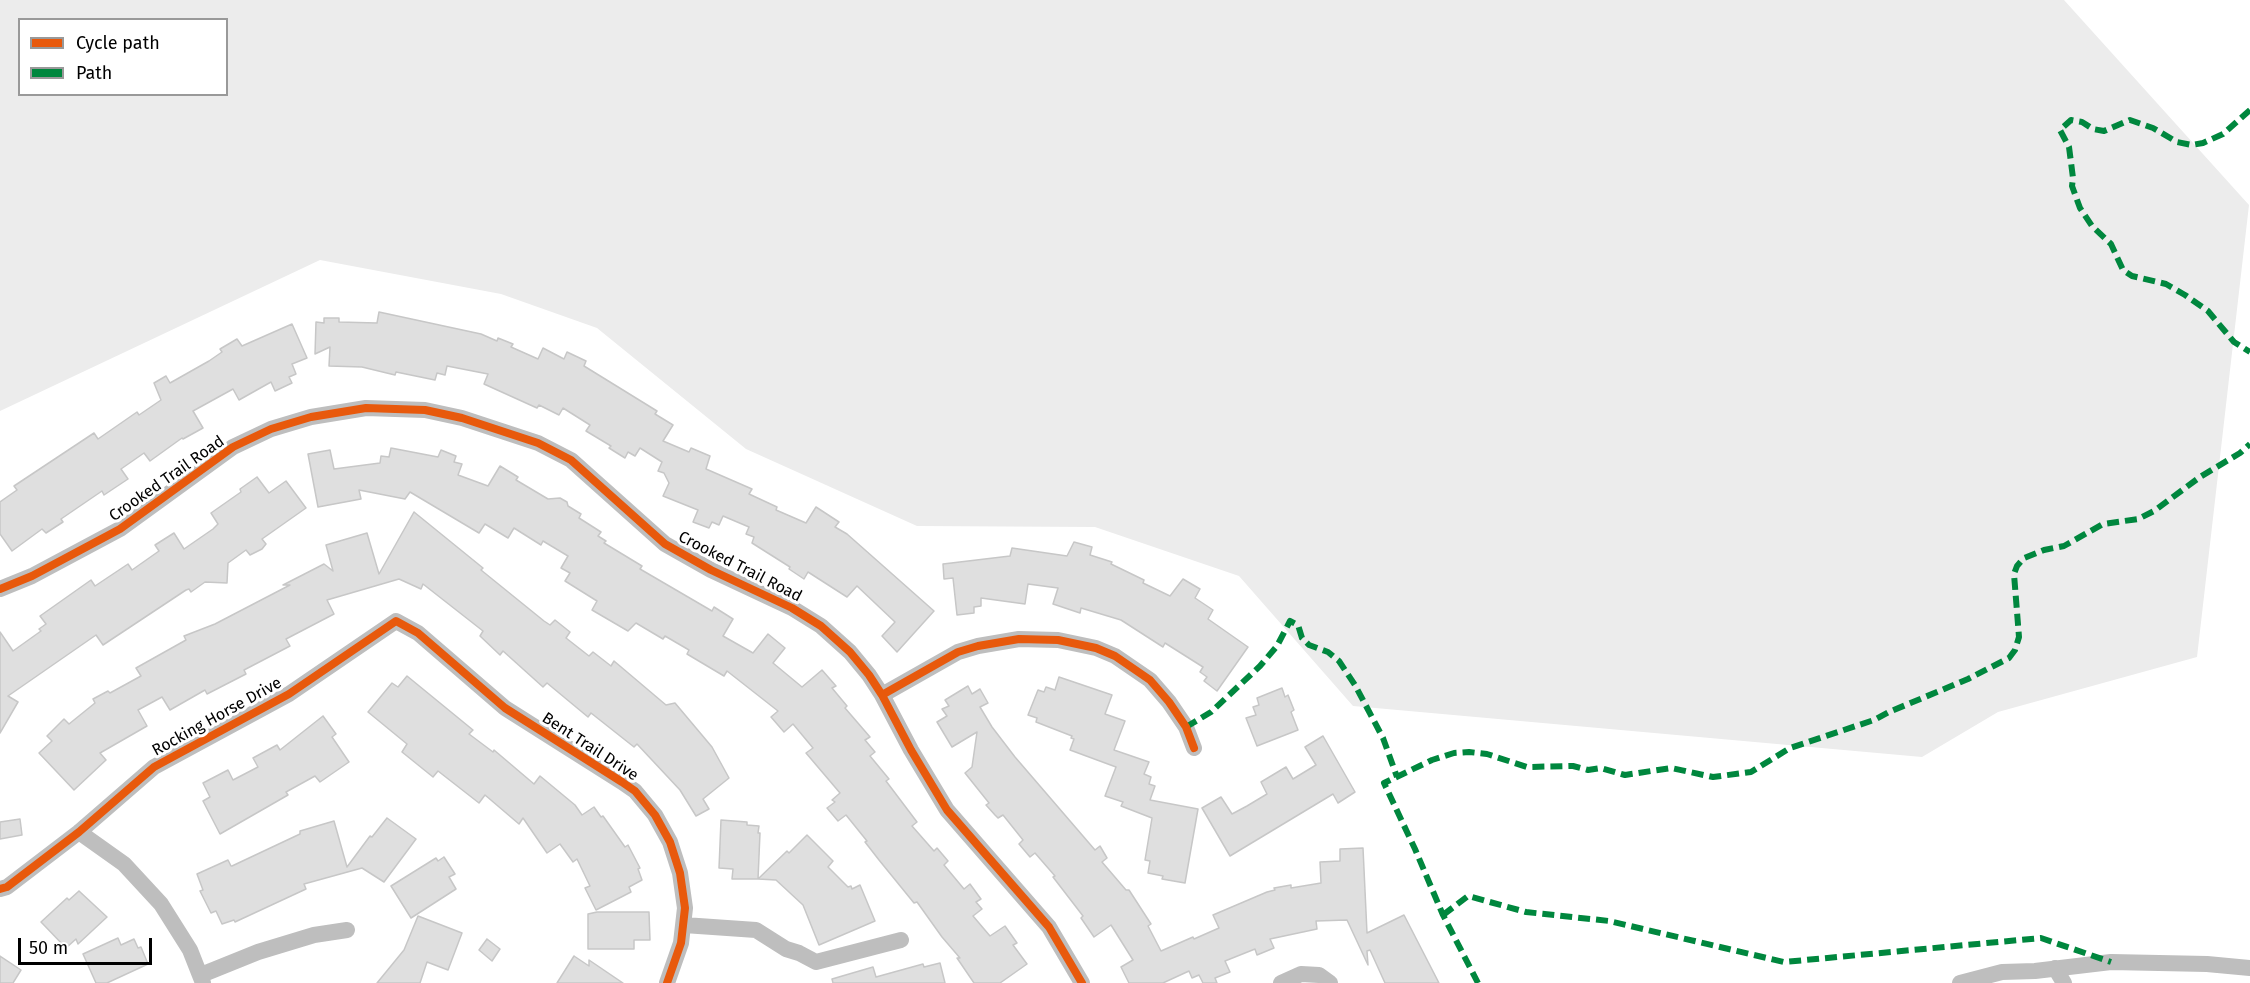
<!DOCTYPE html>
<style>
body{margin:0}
#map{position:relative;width:2250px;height:983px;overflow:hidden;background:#fff;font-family:"Fira Sans",sans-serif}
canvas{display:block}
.legend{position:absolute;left:18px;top:18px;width:210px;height:78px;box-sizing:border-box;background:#fff;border:2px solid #999;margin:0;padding:8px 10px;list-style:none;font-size:18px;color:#000}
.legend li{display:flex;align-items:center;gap:12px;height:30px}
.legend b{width:30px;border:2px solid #999}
.scale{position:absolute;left:18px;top:938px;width:134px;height:27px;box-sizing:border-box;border:3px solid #000;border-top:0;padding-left:8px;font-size:18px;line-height:21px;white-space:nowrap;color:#000;-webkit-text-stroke:4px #fff;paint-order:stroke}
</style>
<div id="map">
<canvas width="2250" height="983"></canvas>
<ul class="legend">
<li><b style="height:8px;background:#e8590c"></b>Cycle path</li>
<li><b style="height:8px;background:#00873e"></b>Path</li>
</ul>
<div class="scale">50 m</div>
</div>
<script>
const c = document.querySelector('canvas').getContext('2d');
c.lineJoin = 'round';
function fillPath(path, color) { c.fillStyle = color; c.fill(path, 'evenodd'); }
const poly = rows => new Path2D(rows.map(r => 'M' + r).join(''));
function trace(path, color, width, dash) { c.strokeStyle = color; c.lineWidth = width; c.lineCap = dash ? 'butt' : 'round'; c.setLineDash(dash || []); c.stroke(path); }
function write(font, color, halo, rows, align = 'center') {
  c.font = font + ' "Fira Sans",sans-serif'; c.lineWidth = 6; c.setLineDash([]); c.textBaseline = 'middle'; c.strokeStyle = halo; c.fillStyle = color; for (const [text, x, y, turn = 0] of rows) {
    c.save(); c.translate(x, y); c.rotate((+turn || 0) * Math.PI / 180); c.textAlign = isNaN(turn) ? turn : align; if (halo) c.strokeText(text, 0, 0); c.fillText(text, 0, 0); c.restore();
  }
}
fillPath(poly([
 [0,0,2064,0,2249,205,2197,657,1998,712,1922,757,1353,706,1239,576,1095,527,917,526,746,449,597,328,501,294,320,260,0,411],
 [20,20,226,20,226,94,20,94]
]), '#ececec');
const building = poly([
 [379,312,481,334,497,341,498,338,513,344,511,347,538,359,543,348,564,359,567,352,586,361,584,366,657,411,655,414,673,425,663,441,689,452,691,448,710,456,706,469,752,489,749,494,777,507,776,510,806,523,816,507,839,522,835,527,847,534,934,611,897,652,882,636,895,622,857,586,847,597,808,572,804,579,789,569,790,567,752,543,754,537,746,534,749,527,723,516,719,525,712,522,709,528,693,522,698,510,663,496,669,483,664,473,658,471,662,462,640,448,635,456,628,452,625,458,609,448,611,446,586,431,590,425,563,408,559,415,539,405,537,408,484,384,488,374,447,366,445,375,437,373,435,380,396,372,395,375,362,367,329,366,330,347,315,354,316,322,324,323,324,318,339,318,339,322,377,323,379,312],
 [292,324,307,358,292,364,296,374,289,377,292,383,275,391,271,382,239,400,233,389,193,411,203,428,183,439,182,438,150,461,144,453,121,469,128,479,104,495,102,491,61,519,63,522,46,533,42,529,12,551,0,534,0,502,17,490,14,486,94,433,98,439,137,412,139,415,161,400,154,383,166,376,170,383,209,361,222,352,220,349,237,339,242,346,292,324],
 [391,448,438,457,441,450,456,456,454,462,462,464,458,475,488,486,500,466,518,477,516,480,548,499,560,498,567,502,568,506,581,514,579,518,601,532,598,536,606,541,604,543,642,566,640,569,712,611,714,607,733,619,723,636,753,653,768,634,785,648,773,663,802,687,822,670,836,686,832,688,847,706,845,708,870,737,865,740,875,752,870,756,889,779,886,781,917,822,912,826,934,851,937,848,948,861,944,865,964,889,970,884,978,895,981,899,976,902,982,909,973,916,990,936,1005,926,1017,943,1013,945,1027,964,1000,983,974,983,957,958,960,958,942,937,917,902,914,903,879,860,865,842,867,841,846,815,838,821,827,808,835,802,832,800,840,793,806,753,813,748,793,724,784,732,771,717,778,711,727,671,724,676,687,654,689,650,665,636,663,639,636,623,628,631,592,610,597,601,565,581,570,573,561,568,568,556,543,541,541,545,514,528,508,538,485,524,479,533,410,492,405,499,359,490,361,499,318,507,308,454,330,450,334,469,380,463,381,456,389,457,391,448],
 [257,477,269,493,286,481,306,508,262,539,266,544,262,549,250,555,246,550,228,563,227,583,205,582,191,592,189,589,186,590,103,645,96,635,8,696,18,702,0,733,0,632,13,651,41,631,39,629,46,624,40,616,91,580,95,586,128,564,132,570,159,551,155,545,174,533,184,549,213,529,218,524,211,513,241,492,240,489,257,477],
 [414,512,483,568,481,570,544,621,550,625,555,620,570,632,566,638,589,656,593,652,611,666,614,661,666,705,675,703,712,747,729,778,703,799,709,809,696,816,680,790,637,744,634,747,591,713,588,717,547,683,543,687,503,651,500,655,480,636,483,631,423,584,421,589,399,579,327,600,334,614,286,639,290,646,244,670,246,674,207,694,205,690,170,710,162,697,138,710,147,726,100,753,106,760,74,790,39,753,52,741,47,736,64,719,69,724,95,703,93,699,108,691,110,693,141,676,136,668,186,640,184,636,215,624,290,585,283,585,324,564,333,571,326,545,367,533,379,574,414,512],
 [1074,542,1092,547,1090,555,1112,562,1111,564,1144,580,1143,583,1170,596,1183,579,1200,589,1195,598,1213,610,1208,619,1248,647,1217,691,1204,681,1207,677,1200,672,1203,667,1165,643,1163,647,1121,620,1081,608,1080,613,1053,604,1058,588,1028,584,1025,604,981,598,981,606,974,607,974,613,957,615,953,578,944,579,943,564,1010,556,1012,548,1067,556,1074,542],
 [407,676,473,730,469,734,493,752,494,750,534,784,540,776,575,805,582,815,594,807,601,817,603,816,625,847,628,845,640,868,638,869,642,880,629,887,631,892,596,910,585,888,590,886,577,859,573,862,560,844,547,853,523,818,519,824,485,795,479,803,438,771,433,777,402,752,407,744,368,712,392,683,398,687,407,676],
 [1059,677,1112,695,1105,714,1125,721,1114,750,1149,762,1144,774,1151,777,1149,784,1155,786,1150,800,1198,809,1185,883,1162,879,1163,876,1148,873,1150,861,1145,860,1152,818,1121,806,1123,802,1105,796,1116,767,1070,750,1074,739,1071,738,1072,736,1036,722,1037,718,1028,715,1038,690,1044,692,1046,687,1055,690,1059,677],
 [968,686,972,694,980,689,988,703,980,707,992,727,1015,757,1095,850,1100,846,1107,858,1102,862,1126,890,1129,890,1151,924,1148,926,1161,951,1193,937,1194,939,1219,928,1213,915,1267,892,1275,890,1274,888,1291,885,1291,888,1321,883,1320,862,1340,861,1340,849,1363,848,1367,933,1404,915,1439,983,1385,983,1370,950,1367,951,1368,965,1347,920,1316,921,1317,929,1270,939,1274,948,1257,955,1255,949,1225,961,1230,972,1215,978,1217,983,1203,983,1199,975,1192,978,1189,971,1163,983,1129,983,1121,967,1133,960,1111,925,1094,937,1081,918,1083,916,1053,877,1055,876,1035,853,1030,857,1019,844,1023,840,1003,815,998,818,995,815,986,805,989,803,965,773,972,767,977,732,952,747,937,722,947,716,942,709,949,706,945,700,968,686],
 [1282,688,1285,697,1288,695,1294,710,1291,712,1298,730,1257,746,1246,718,1256,715,1253,707,1259,705,1257,698,1282,688],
 [323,716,336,734,332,737,349,762,320,782,315,776,286,792,288,795,220,834,203,801,210,797,203,783,228,770,233,780,258,767,253,758,277,745,280,750,323,716],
 [1323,736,1355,792,1338,803,1333,794,1230,856,1202,808,1221,797,1232,814,1247,806,1267,794,1261,782,1286,767,1293,779,1316,765,1305,747,1323,736],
 [387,818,416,839,384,882,362,868,304,884,306,889,235,922,234,920,222,924,216,911,211,913,200,891,203,890,197,874,228,860,231,866,232,866,300,834,300,831,334,821,347,867,370,836,372,837,387,818],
 [20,819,22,835,0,839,0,822,20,819],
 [721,820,747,822,747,825,759,826,758,833,760,833,758,879,732,879,733,869,719,868,721,820],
 [807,835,833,861,828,867,848,887,851,886,852,889,860,885,875,921,819,945,803,905,776,880,758,879,787,851,789,853,807,835],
 [444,857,455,874,449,877,456,889,411,918,391,886,436,858,438,861,444,857],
 [79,891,107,917,78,944,76,939,66,948,41,922,67,898,69,900,79,891],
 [597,912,649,912,650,940,634,940,634,949,588,949,588,914,597,912],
 [418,916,462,933,448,970,427,962,420,983,377,983,404,950,418,916],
 [118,938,121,945,134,939,138,948,141,947,148,964,107,983,96,983,83,954,118,938],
 [487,939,500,949,492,961,479,950,487,939],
 [0,956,21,970,13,983,0,983,0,956],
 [574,956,589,966,589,960,623,983,557,983,574,956],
 [940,963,945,983,833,983,832,979,873,967,876,977,923,964,924,967,940,963]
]);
fillPath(building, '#dfdfdf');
trace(building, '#c7c7c7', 1.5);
trace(poly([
 [0,589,32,576,120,529,233,447,271,429,311,417,366,408,425,410,462,418,538,443,571,460,665,544,711,570,792,608,821,626,850,652,869,675,882,695,911,750,947,810,1049,927,1082,983],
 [882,695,958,652,978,646,1019,639,1058,640,1096,648,1115,656,1150,680,1169,702,1186,727,1194,748],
 [79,832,124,864,161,904,190,950,203,983],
 [0,889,7,887,79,832,154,767,289,694,396,621,418,633,505,708,622,782,635,791,655,815,670,842,680,873,685,908,681,943,667,983],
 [684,925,756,930,786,949,799,953,816,962,901,940],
 [2055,968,2064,983],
 [201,975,258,952,314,935,347,930],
 [1281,983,1301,974,1319,975,1330,983],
 [1960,983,2002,972,2035,971,2111,962,2207,964,2250,968]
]), '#bebebe', 16);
trace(poly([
 [2250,110,2223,134,2203,143,2192,145,2177,142,2153,128,2130,120,2104,131,2093,129,2082,122,2071,120,2060,130,2069,147,2073,178,2072,186,2080,208,2092,226,2111,244,2123,270,2132,276,2166,284,2185,295,2208,311,2234,342,2250,352],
 [1186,727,1211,712,1260,666,1277,646,1290,621,1298,625,1302,638,1309,645,1328,652,1339,661,1355,685,1383,738,1397,777],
 [1443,915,1468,896,1526,912,1609,921,1784,962,2041,938,2111,962],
 [1478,983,1443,915,1415,849,1384,783,1432,760,1454,753,1469,752,1487,754,1527,767,1573,766,1588,770,1601,768,1625,775,1671,768,1713,777,1751,772,1790,748,1874,720,1889,712,1968,679,2009,658,2015,650,2019,637,2014,574,2017,566,2024,558,2044,550,2064,546,2103,524,2138,519,2154,511,2200,477,2240,453,2250,444]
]), '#00873e', 6, [12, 6]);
trace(poly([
 [0,589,32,576,120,529,233,447,271,429,311,417,366,408,425,410,462,418,538,443,571,460,665,544,711,570,792,608,821,626,850,652,869,675,882,695,911,750,947,810,1049,927,1082,983],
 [882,695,958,652,978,646,1019,639,1058,640,1096,648,1115,656,1150,680,1169,702,1186,727,1194,748],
 [0,889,7,887,79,832,154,767,289,694,396,621,418,633,505,708,622,782,635,791,655,815,670,842,680,873,685,908,681,943,667,983]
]), '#e8590c', 8);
write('16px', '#000', '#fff', [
 ["Crooked Trail Road",167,479,-35],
 ["Crooked Trail Road",740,567,27],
 ["Rocking Horse Drive",217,717,-29],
 ["Bent Trail Drive",590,747,33]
]);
</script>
